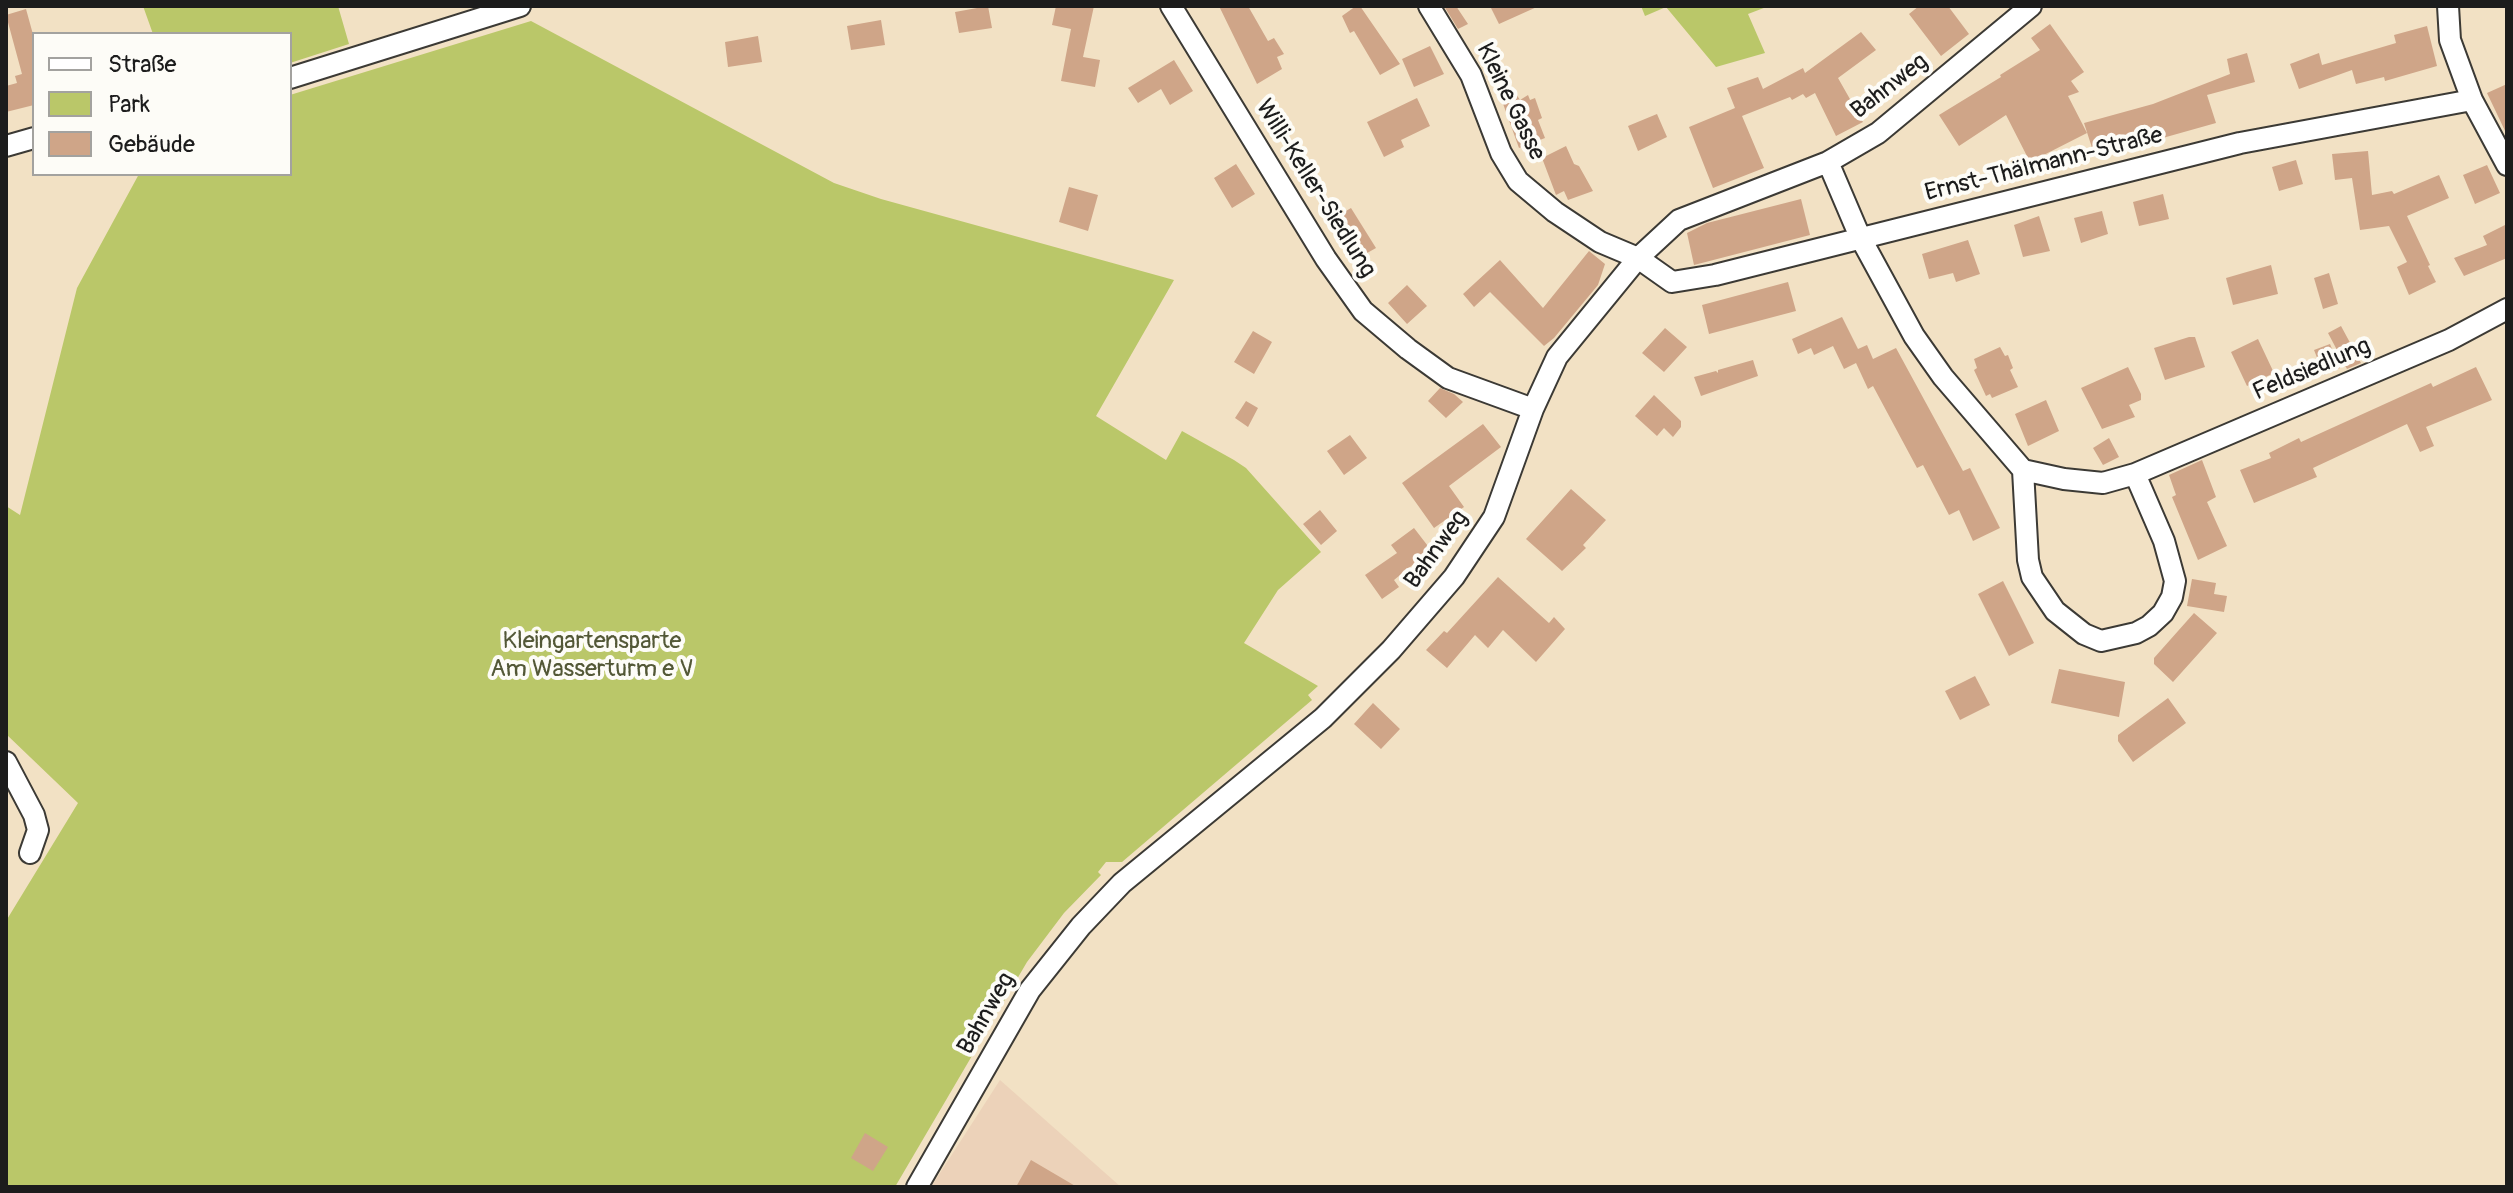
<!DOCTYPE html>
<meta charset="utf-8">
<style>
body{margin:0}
#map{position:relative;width:2513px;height:1193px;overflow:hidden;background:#f2e1c4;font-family:Pangolin,sans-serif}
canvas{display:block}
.frame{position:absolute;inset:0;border:8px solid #1c1c1c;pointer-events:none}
.legend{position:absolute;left:32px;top:32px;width:260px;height:144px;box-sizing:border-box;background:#fdfcf7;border:2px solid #a3a29f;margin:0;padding:10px 14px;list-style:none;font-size:24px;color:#1c1c1c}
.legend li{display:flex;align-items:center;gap:16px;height:40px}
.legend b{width:40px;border:2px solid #a3a29f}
</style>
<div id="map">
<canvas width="2513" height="1193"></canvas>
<div class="frame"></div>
<ul class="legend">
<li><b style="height:10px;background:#fff"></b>Straße</li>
<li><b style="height:22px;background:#bac769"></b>Park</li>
<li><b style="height:22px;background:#cfa588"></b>Gebäude</li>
</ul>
</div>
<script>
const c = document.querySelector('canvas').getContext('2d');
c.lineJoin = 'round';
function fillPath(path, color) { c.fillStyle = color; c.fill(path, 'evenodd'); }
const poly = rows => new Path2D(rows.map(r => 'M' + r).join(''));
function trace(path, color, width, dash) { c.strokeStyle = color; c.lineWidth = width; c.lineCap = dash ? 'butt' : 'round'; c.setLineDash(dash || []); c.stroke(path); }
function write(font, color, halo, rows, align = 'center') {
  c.font = font + ' Pangolin,sans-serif'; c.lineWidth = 8; c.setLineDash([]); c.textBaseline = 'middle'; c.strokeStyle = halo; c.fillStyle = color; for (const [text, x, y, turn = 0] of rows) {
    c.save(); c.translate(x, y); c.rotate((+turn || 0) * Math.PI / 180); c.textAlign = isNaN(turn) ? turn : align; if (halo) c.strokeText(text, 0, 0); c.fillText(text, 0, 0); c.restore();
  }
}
fillPath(poly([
 [1000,1080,1121,1187,931,1187]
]), '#ecd2b9');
fillPath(poly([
 [143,6,338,6,349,44,290,63,290,34,153,34],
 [1641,6,1769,6,1748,14,1765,53,1716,67,1666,7,1645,16],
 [531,21,834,183,881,199,1174,280,1096,416,1166,460,1182,431,1234,460,1246,468,1321,552,1278,590,1244,643,1318,686,1308,695,1312,700,1122,862,1106,862,1098,872,1101,875,1064,913,1027,962,895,1187,6,1187,6,921,78,803,6,734,6,506,20,515,77,288,139,174,290,174,290,95]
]), '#bac769');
fillPath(poly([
 [988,6,992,28,959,33,955,12],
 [1056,6,1094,6,1083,57,1100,60,1095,87,1061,81,1071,29,1052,25],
 [1219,6,1248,6,1268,41,1274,38,1284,54,1277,57,1282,69,1257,84],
 [1356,6,1360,6,1400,64,1380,75,1354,31,1350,33,1342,16],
 [1444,6,1456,6,1468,24,1458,29],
 [1490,6,1539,6,1499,24],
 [1919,6,1948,6,1969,34,1941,56,1909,14],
 [26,9,34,38,34,105,6,112,6,86,17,83,15,76,22,74,6,15],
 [881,20,885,45,851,50,847,26],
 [2050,24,2084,72,2071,81,2079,92,2068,96,2087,133,2030,162,2006,115,1959,146,1939,115,2001,77,2000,75,2040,50,2031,38],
 [2427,26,2437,66,2385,81,2384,77,2356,84,2352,70,2299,89,2290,64,2319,53,2322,65,2396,43,2394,35],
 [1861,32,1876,50,1838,78,1863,122,1836,136,1815,93,1806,98,1803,94,1792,100,1790,97,1742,116,1764,168,1713,188,1689,127,1735,108,1727,88,1758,77,1763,89,1803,68,1805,73],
 [758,36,762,62,728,67,725,42],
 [1430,46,1444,74,1414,87,1402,59],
 [2247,53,2255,82,2207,95,2216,123,2095,157,2084,123,2153,104,2230,74,2227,59],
 [1493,59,1520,100,1528,95,1530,100,1535,98,1542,118,1538,120,1545,138,1519,148,1488,62],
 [1174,60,1193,91,1170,105,1161,89,1138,103,1128,88],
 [2507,84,2507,135,2487,93],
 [1417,98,1430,126,1401,140,1404,147,1384,157,1367,122],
 [1657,114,1667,137,1638,151,1628,126],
 [1566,146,1574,164,1579,166,1593,191,1568,200,1564,191,1556,195,1542,158],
 [2368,151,2372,195,2392,191,2394,194,2439,175,2449,198,2407,216,2430,265,2428,266,2436,282,2409,295,2397,267,2407,262,2389,226,2360,230,2352,178,2335,180,2332,154],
 [2296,160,2303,184,2279,191,2272,167],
 [1236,164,1255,194,1232,208,1214,178],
 [2487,165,2500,193,2475,204,2463,175],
 [1069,187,1098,195,1088,231,1059,222],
 [2163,194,2169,219,2139,226,2133,202],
 [1801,199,1810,235,1694,265,1687,233,1707,223],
 [1351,208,1376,248,1353,261,1329,221],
 [2102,211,2108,234,2081,243,2074,218],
 [2039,216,2050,251,2023,257,2014,225],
 [2507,224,2507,258,2464,276,2454,258,2487,245,2483,236],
 [1968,240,1980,274,1956,282,1953,273,1929,279,1922,254],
 [1589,251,1605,264,1598,285,1554,338,1544,346,1490,292,1474,307,1463,294,1500,260,1543,308],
 [2271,265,2278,294,2233,305,2226,278],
 [2329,273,2338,304,2323,309,2314,278],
 [1788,282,1796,311,1709,334,1702,305],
 [1407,285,1427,306,1407,324,1388,303],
 [1842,317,1858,349,1867,345,1873,359,1896,348,1963,471,1970,468,2000,528,1973,541,1959,510,1949,515,1923,465,1917,468,1873,386,1868,389,1856,363,1844,369,1833,346,1814,355,1811,348,1798,354,1792,339],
 [2341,326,2361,363,2347,369,2328,333],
 [1665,328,1687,347,1664,372,1642,353],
 [1253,331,1272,342,1254,374,1234,362],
 [2189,337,2195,337,2205,367,2165,380,2154,348],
 [2258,339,2274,373,2247,386,2231,352],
 [2330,344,2340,368,2324,375,2314,350],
 [2000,347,2005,356,2008,355,2013,368,2010,370,2018,387,1992,398,1990,394,1986,396,1974,370,1977,368,1974,359],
 [1753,360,1758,376,1701,396,1694,377,1716,371,1718,373,1718,370],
 [2128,367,2141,394,2141,400,2129,405,2135,417,2102,429,2081,388],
 [2476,367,2492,400,2426,427,2434,446,2420,452,2407,424,2313,468,2317,477,2254,503,2240,470,2271,458,2269,453,2299,438,2301,442,2431,383,2433,387],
 [1440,388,1454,394,1463,402,1446,418,1428,401],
 [1654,395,1681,421,1681,427,1673,437,1664,428,1657,436,1635,416],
 [2046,400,2059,431,2028,446,2015,414],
 [1246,401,1258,408,1248,427,1235,418],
 [1483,424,1501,447,1449,486,1464,507,1434,528,1402,483],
 [1350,435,1367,458,1344,475,1327,451],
 [2109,438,2119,457,2103,465,2093,448],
 [2202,460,2216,497,2207,502,2227,546,2198,560,2172,497,2176,495,2169,475],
 [1571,489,1606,520,1583,545,1586,548,1562,571,1526,539],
 [1320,510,1337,531,1321,545,1303,524],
 [1414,528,1431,550,1394,580,1399,587,1382,599,1365,575,1397,553,1391,545],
 [1498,577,1549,623,1554,617,1565,629,1536,662,1503,630,1488,648,1475,635,1447,668,1426,650,1444,631,1447,633],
 [2192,579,2216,583,2214,594,2227,596,2224,612,2187,606],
 [2003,581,2034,643,2009,656,1978,594],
 [2194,613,2217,633,2173,682,2154,664,2154,658],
 [2059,669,2125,682,2119,717,2051,703],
 [1975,676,1990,705,1960,720,1945,691],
 [2168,698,2186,723,2133,762,2118,741,2118,735],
 [1373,703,1400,729,1381,749,1354,724],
 [865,1133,888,1147,873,1171,851,1158],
 [1031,1160,1077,1187,1016,1187]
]), '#cfa588');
const minor = poly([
 [1171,6,1326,259,1363,311,1408,349,1448,378,1533,409],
 [1429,6,1471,75,1501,153,1518,181,1555,212,1600,242,1638,258,1672,282,1715,275,2240,143,2472,100],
 [2448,6,2450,40,2472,100,2507,165],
 [290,78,520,6],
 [6,146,34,138],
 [1828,162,1860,237,1914,336,1943,377,2023,470,2064,479,2103,483,2135,474,2449,340,2507,309],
 [2023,470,2028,560,2032,577,2055,611,2084,634,2101,641,2136,633,2149,626,2163,613,2172,597,2175,581,2164,541,2135,474],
 [6,762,34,815,38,830,30,853],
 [917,1187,1030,990,1081,926,1122,883,1323,718,1391,650,1454,577,1494,517,1533,409,1557,357,1638,258,1679,220,1828,162,1878,133,2031,6]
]);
trace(minor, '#3c3a35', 24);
trace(minor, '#fff', 20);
write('24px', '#1c1c1c', '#fdfcf7', [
 ["Bahnweg",1890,87,-38],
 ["Kleine Gasse",1510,102,64],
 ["Ernst-Thälmann-Straße",2044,165,-14],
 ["Willi-Keller-Siedlung",1315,189,58],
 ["Feldsiedlung",2312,370,-23],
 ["Bahnweg",1437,550,-54],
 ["Bahnweg",987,1014,-60]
]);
write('24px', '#535837', '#fdfcf7', [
 ["Kleingartensparte",592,642],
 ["Am Wasserturm e V",592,670]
]);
</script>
